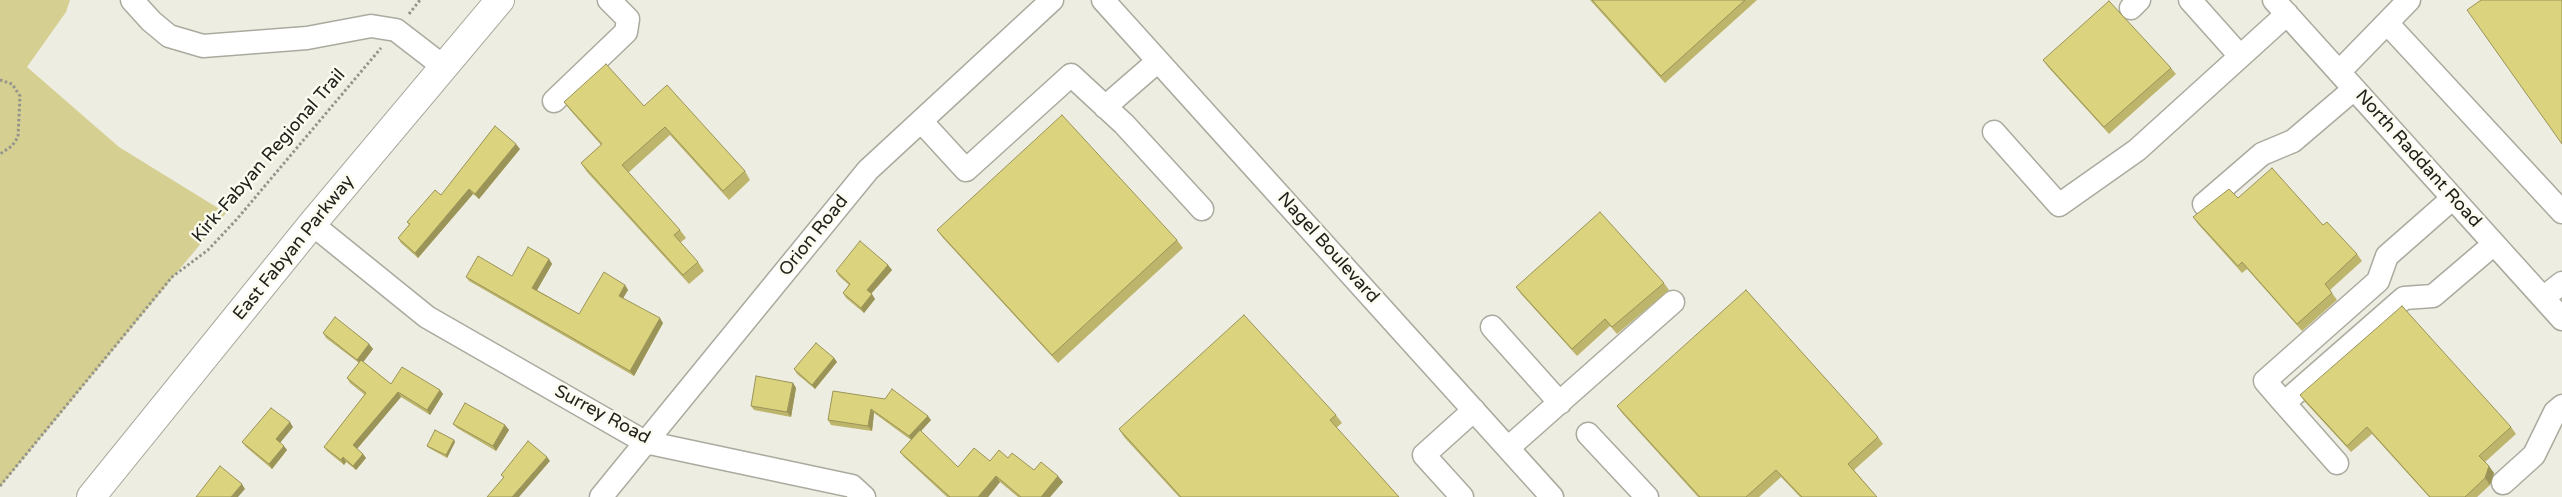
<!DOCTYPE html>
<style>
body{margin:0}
canvas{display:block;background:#eeede2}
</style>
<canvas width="2562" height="497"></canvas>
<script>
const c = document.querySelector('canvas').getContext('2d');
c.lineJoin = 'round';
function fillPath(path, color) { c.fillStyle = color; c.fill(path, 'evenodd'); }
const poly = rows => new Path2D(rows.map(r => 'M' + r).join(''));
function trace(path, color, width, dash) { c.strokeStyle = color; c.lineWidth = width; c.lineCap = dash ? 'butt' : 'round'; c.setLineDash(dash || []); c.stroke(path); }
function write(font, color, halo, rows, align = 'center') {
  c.font = font + ' "Varela Round",sans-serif'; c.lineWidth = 5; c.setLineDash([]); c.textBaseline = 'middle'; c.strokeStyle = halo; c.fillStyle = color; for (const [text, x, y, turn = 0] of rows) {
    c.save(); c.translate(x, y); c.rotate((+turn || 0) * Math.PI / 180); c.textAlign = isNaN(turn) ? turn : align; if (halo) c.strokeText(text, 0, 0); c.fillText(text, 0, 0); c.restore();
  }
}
fillPath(poly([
 [0,0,70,0,66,12,27,67,119,147,226,213,0,487]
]), '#d5cf92');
const minor = poly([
 [132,0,151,21,169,36,203,46,307,38,371,26,396,30,444,67],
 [1103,0,1552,497],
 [2190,0,2240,56],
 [2274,0,2562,319],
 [2131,8,2139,0],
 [2387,23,2562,212],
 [2339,72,2409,0],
 [554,101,626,32,628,19,609,0],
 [1105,107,1158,61],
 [921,121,966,170,1071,75,1124,124,1202,209],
 [1994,132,2059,205,2137,150,2287,14],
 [2204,204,2262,154,2293,141,2354,89],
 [312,224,427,317,645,442,852,486,864,497],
 [2543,298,2562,283],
 [1492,327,1560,403],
 [2284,403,2265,381,2378,281,2387,256,2453,198],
 [1588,434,1647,497],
 [1508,448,1673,302],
 [2337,463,2284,403,2404,298,2433,296,2494,244],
 [2503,483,2534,455,2555,412,2562,406],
 [601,497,868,170,1052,0],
 [1462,497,1424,455,1474,410]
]);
const major = poly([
 [91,497,312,224,500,0]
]);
trace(minor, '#abaa9f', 25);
trace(major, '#abaa9f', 30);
trace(poly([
 [409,14,420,0],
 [0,80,12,84,20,96,18,137,12,146,0,154],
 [0,486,172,277,208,250,237,219,381,48]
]), '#95948c', 3, [2.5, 2.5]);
trace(minor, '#fff', 22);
trace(major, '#fff', 28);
fillPath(poly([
 [1590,0,1757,0,1665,83],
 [2043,60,2171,68,2176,74,2109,134,2048,67],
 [564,102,644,106,745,171,750,180,729,200,670,135,628,173,680,230,686,238,680,243,698,262,704,271,689,284,587,172,581,163,601,145,570,110],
 [520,149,479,199,473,194,418,258,401,243,398,238,409,225,407,222,441,195],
 [2238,198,2357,254,2362,261,2330,290,2337,300,2302,331,2247,269,2242,273,2198,224,2193,217],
 [937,230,1177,240,1183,248,1058,363,943,238],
 [549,259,552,264,537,290,579,314,625,285,628,290,623,298,663,323,634,376,469,281,466,277,512,276],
 [888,265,892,270,871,294,875,299,864,313,846,298,843,293,849,285,839,276,836,271],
 [1664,283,1669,290,1617,334,1610,326,1577,356,1521,294,1516,287],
 [323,333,369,344,373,349,363,362,391,384,440,390,443,394,430,415,401,397,357,449,363,454,366,458,356,470,346,462,344,465,327,451,324,447,365,395,350,383,347,378,359,363,326,338],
 [834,358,837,362,815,389,797,374,794,369],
 [793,383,796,388,791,417,754,410,751,406],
 [2300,395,2511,427,2516,434,2485,462,2494,473,2490,485,2477,497,2429,497,2372,434,2351,452,2305,402],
 [885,399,931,420,921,431,958,467,1008,458,1034,470,1063,482,1050,497,1018,497,1000,482,988,497,947,497,904,457,900,452,911,440,874,413,872,431,831,425,828,420],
 [1617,406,1878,437,1883,444,1854,470,1877,497,1800,497,1781,477,1759,497,1698,497,1622,413],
 [1336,415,1342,423,1336,428,1399,497,1179,497,1124,437,1119,429],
 [453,424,505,425,509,430,496,451,457,428],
 [293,427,280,443,287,450,272,469,246,447,242,442],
 [454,440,455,442,447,458,429,448,427,446]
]), '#bdb56c');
fillPath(poly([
 [516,144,520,149,479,199,475,194],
 [469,189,473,194,418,258,415,253],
 [549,259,552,264,536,292,532,288],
 [888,265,892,270,870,295,867,290],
 [625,285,628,290,622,300,619,296],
 [872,294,875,299,864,313,861,308],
 [660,318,663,323,634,376,630,371],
 [369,344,373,349,361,365,357,360],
 [834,358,837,362,815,389,812,385],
 [793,383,796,388,791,417,787,412],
 [440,390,443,394,430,415,427,410],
 [398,392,401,397,356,450,353,445],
 [871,409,874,413,872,431,868,426],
 [928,416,931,420,912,441,909,436],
 [290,422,293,427,279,444,276,439],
 [505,425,509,430,496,451,493,446],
 [454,440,455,442,447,458,446,455],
 [284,446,287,450,272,469,269,464],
 [363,454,366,458,356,470,353,466],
 [343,457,346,462,344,465,341,460],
 [547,457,550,461,519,497,512,497],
 [2489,466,2494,473,2490,485,2485,478],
 [996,476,1000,482,988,497,978,497],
 [1058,476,1063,482,1050,497,1041,497],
 [242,484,245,489,238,497,231,497]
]), '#9a9458');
const building = poly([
 [1592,0,1745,0,1661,76,1592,0],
 [2481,0,2562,0,2562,144,2467,10,2481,0],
 [2109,1,2171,68,2104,127,2043,60,2109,1],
 [606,64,644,106,667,85,745,171,723,191,665,127,622,165,680,230,674,235,698,262,683,275,581,163,602,144,564,102,606,64],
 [1062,115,1177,240,1052,355,937,230,1062,115],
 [495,126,516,144,475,194,469,189,415,253,398,238,410,224,407,222,435,190,441,195,495,126],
 [2272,168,2323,225,2327,222,2357,254,2325,284,2332,293,2297,324,2242,262,2238,266,2193,217,2229,189,2238,198,2272,168],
 [1600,212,1664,283,1612,327,1605,319,1572,349,1516,287,1600,212],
 [860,241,888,265,867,290,872,294,861,308,843,293,850,284,836,271,860,241],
 [528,247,549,259,532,288,579,314,604,272,625,285,619,296,660,318,630,371,466,277,478,256,512,276,528,247],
 [1746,290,1878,437,1848,464,1877,497,1802,497,1776,470,1746,497,1700,497,1617,406,1746,290],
 [2402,306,2511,427,2479,456,2489,466,2485,478,2465,497,2430,497,2367,427,2347,446,2300,395,2402,306],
 [1244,315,1336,415,1330,420,1399,497,1181,497,1119,429,1244,315],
 [335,317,369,344,357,360,323,333,335,317],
 [816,343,834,358,812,385,794,369,816,343],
 [361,360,391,384,402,367,440,390,427,410,398,392,353,445,363,454,353,466,343,457,341,460,324,447,366,393,347,378,361,360],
 [756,376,793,383,787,412,751,406,756,376],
 [892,389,928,416,909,436,871,409,868,426,828,420,833,391,885,399,892,389],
 [465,403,505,425,493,446,453,424,465,403],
 [271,408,290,422,276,439,284,446,269,464,242,442,271,408],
 [435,430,454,440,446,455,427,446,435,430],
 [920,430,958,467,974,448,990,461,999,450,1008,458,1012,453,1034,470,1041,462,1058,476,1041,497,1021,497,996,476,978,497,950,497,900,452,920,430],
 [528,441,547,457,512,497,487,497,504,477,501,475,528,441],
 [220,466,242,484,231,497,196,497,220,466]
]);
fillPath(building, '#dcd37e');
trace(building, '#9a9458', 1);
write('18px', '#21211d', '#fcfbef', [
 ["Kirk-Fabyan Regional Trail",269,156,-49],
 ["North Raddant Road",2418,159,48],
 ["Orion Road",814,236,-51],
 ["East Fabyan Parkway",294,248,-51],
 ["Nagel Boulevard",1328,248,48],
 ["Surrey Road",602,415,28]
]);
</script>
